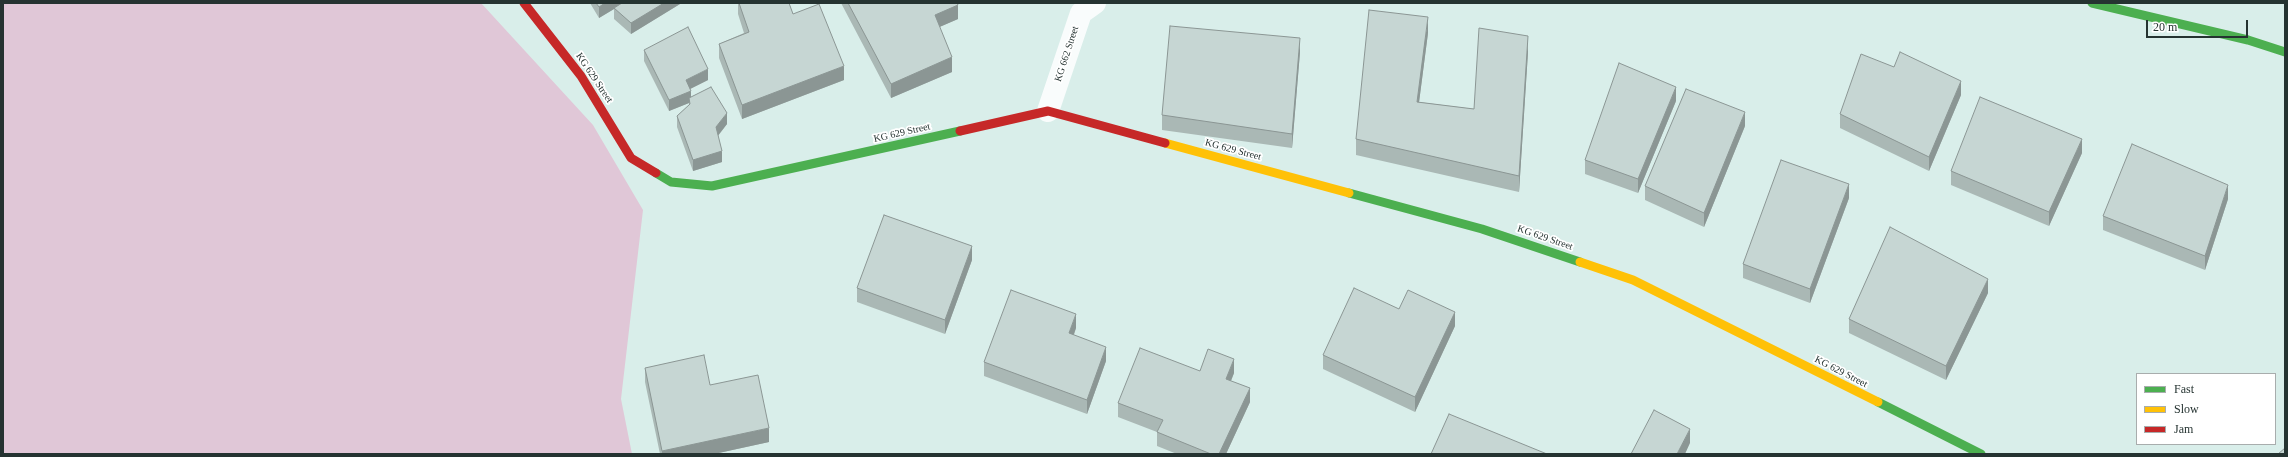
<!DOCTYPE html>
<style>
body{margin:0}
#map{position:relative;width:2288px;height:457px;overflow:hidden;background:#d9eeea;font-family:Georgia,serif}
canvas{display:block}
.frame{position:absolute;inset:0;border:4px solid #253331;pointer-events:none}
.legend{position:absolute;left:2136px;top:373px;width:140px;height:72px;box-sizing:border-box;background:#fff;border:1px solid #a8adad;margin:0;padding:5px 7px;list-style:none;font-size:12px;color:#253331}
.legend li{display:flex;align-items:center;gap:8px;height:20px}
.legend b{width:20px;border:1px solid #a8adad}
.scale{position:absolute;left:2146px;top:20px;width:102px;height:18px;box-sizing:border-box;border:2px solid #253331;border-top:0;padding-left:5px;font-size:12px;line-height:14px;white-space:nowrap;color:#253331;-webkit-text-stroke:3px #fff;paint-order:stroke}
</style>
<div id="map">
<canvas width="2288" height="457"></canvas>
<div class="frame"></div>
<ul class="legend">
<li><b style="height:5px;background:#4caf50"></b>Fast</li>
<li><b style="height:5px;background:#ffc107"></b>Slow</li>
<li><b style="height:5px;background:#c62828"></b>Jam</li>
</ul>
<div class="scale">20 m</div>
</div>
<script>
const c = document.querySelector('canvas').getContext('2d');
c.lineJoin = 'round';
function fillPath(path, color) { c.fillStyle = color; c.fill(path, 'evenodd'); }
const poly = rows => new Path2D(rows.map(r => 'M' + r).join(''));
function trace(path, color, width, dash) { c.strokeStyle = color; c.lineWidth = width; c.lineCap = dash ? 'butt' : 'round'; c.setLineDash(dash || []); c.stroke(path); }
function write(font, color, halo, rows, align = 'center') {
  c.font = font + ' Georgia,serif'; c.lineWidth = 3.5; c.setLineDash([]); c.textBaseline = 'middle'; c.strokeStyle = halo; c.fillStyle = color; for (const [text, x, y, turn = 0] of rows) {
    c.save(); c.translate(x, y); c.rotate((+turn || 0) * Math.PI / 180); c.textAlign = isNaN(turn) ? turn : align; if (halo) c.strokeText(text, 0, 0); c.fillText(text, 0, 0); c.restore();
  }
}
fillPath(poly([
 [3,3,481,3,593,125,643,210,621,399,632,454,3,454]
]), '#e0c7d7');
trace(poly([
 [1048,111,1081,13,1095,3]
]), '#f9fcfc', 22);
trace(poly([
 [2092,3,2248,40,2285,52],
 [656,173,671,182,712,186,960,131],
 [1349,193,1482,229,1580,262],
 [1878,402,1981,454]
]), '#4caf50', 9);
trace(poly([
 [1165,143,1349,193],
 [1580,262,1633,280,1878,402]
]), '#ffc107', 9);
trace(poly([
 [524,3,581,76,631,158,656,173],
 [960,131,1048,111,1165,143]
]), '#c62828', 9);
fillPath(poly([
 [590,3,680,3,680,4,631,34,614,19,614,9,599,18],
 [738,3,789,3,793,14,844,80,742,119,719,58,719,44,744,33,738,14],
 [841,3,957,3,958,19,939,27,952,72,891,98],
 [1428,33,1419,102,1474,109,1528,52,1519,192,1356,155,1356,139],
 [644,50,708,80,690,89,691,97,727,124,718,136,722,162,693,171,677,127,677,116,689,105,689,103,669,111,644,61],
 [1300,52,1292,148,1162,130,1162,115],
 [1961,95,1929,171,1840,128,1840,114],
 [1676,101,1638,193,1585,174,1585,160],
 [1745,126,1704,227,1645,200,1645,186],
 [2082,153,2049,226,1951,185,1951,171],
 [1849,198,1810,303,1743,278,1743,264],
 [2228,199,2205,270,2103,230,2103,216],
 [972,260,945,334,857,302,857,288],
 [1988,293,1946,380,1849,333,1849,319],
 [1399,309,1455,326,1415,412,1323,369,1323,355],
 [1076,328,1074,335,1106,361,1087,414,984,376,984,362],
 [645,368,769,442,714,454,660,454,645,382],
 [1200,371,1234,373,1231,381,1250,402,1226,454,1177,454,1157,446,1157,432,1118,417,1118,403]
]), '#aab8b5');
fillPath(poly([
 [605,3,625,3,614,8,614,9,599,18,599,7],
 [664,3,680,3,680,4,631,34,631,23],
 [958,5,958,19,935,29,935,15],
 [1428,17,1428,33,1417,118,1417,102],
 [1528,36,1528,52,1519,192,1519,176],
 [1300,38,1300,52,1292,148,1292,134],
 [952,57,952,72,891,98,891,84],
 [844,66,844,80,742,119,742,105],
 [708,69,708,80,686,91,686,80],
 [1961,81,1961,95,1929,171,1929,157],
 [1676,87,1676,101,1638,193,1638,179],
 [691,91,691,102,689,98,689,103,669,111,669,100],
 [1745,112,1745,126,1704,227,1704,213],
 [727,113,727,124,716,138,716,127],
 [2082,139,2082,153,2049,226,2049,212],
 [722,151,722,162,693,171,693,160],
 [1849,184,1849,198,1810,303,1810,289],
 [2228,185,2228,199,2205,270,2205,256],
 [972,246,972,260,945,334,945,320],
 [1988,279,1988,293,1946,380,1946,366],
 [1455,312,1455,326,1415,412,1415,397],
 [1076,314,1076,328,1069,347,1069,333],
 [1106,347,1106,361,1087,414,1087,400],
 [1234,359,1234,373,1226,393,1226,379],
 [1250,388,1250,402,1226,454,1219,454],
 [769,428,769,442,714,454,662,454,662,451],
 [1690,429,1690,443,1685,454,1677,454]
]), '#8b9694');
const building = poly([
 [596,3,605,3,599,7,596,3],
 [622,3,664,3,631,23,614,8,622,3],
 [739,3,789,3,793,14,819,4,844,66,742,105,719,44,749,32,739,3],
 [848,3,957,3,958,5,935,15,952,57,891,84,848,3],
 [1369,10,1428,17,1417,102,1474,109,1479,28,1528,36,1519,176,1356,139,1369,10],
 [1170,26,1300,38,1292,134,1162,115,1170,26],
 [688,27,708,69,686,80,691,91,669,100,644,50,688,27],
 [1900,52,1961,81,1929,157,1840,114,1861,54,1894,67,1900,52],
 [1619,63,1676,87,1638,179,1585,160,1619,63],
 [711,87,727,113,716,127,722,151,693,160,677,116,690,104,689,98,711,87],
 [1686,89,1745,112,1704,213,1645,186,1686,89],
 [1980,97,2082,139,2049,212,1951,171,1980,97],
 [2132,144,2228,185,2205,256,2103,216,2132,144],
 [1781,160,1849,184,1810,289,1743,264,1781,160],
 [884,215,972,246,945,320,857,288,884,215],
 [1890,227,1988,279,1946,366,1849,319,1890,227],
 [1354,288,1399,309,1408,290,1455,312,1415,397,1323,355,1354,288],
 [1011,290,1076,314,1069,333,1106,347,1087,400,984,362,1011,290],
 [1140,348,1200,371,1208,349,1234,359,1226,379,1250,388,1219,454,1211,454,1157,432,1163,420,1118,403,1140,348],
 [704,355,710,385,758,375,769,428,662,451,645,368,704,355],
 [1654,410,1690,429,1677,454,1631,454,1654,410],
 [1449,414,1547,454,1431,454,1449,414],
 [2285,448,2285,454,2278,454,2285,448]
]);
fillPath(building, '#c6d6d3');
trace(building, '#8b9694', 1);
write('10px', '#253331', '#fff', [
 ["KG 662 Street",1067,54,-72],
 ["KG 629 Street",594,78,56],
 ["KG 629 Street",902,133,-13],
 ["KG 629 Street",1233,150,15],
 ["KG 629 Street",1545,238,19],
 ["KG 629 Street",1841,372,27]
]);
</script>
